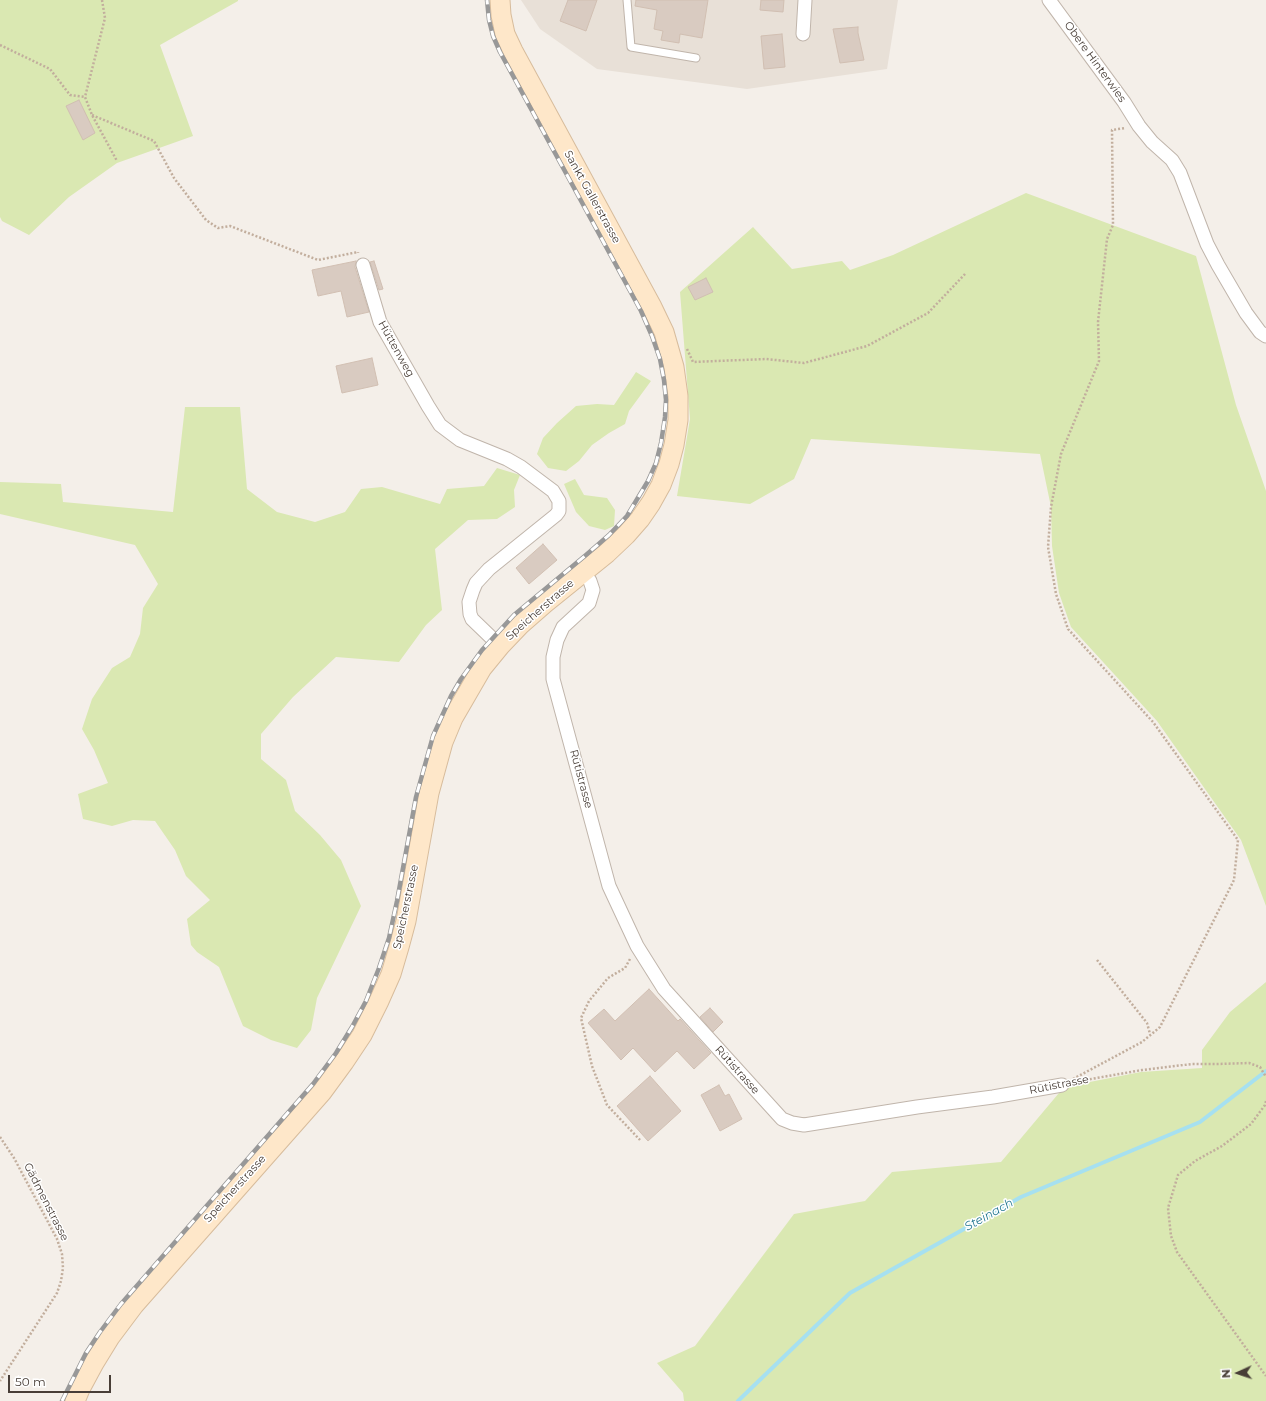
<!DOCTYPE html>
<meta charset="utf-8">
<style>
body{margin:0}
#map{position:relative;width:1266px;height:1401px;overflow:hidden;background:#f4efe9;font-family:Montserrat,sans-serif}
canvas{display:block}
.north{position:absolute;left:1218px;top:1353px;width:40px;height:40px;-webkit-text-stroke:3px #fff;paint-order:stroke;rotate:267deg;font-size:11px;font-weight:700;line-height:16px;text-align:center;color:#483e37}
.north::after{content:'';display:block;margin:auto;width:14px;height:18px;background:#483e37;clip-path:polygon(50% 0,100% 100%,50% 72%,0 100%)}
.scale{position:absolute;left:8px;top:1375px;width:103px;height:18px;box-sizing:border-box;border:2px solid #483e37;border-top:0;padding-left:5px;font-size:12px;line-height:14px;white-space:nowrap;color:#483e37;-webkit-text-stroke:3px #fff;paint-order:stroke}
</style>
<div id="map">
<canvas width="1266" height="1401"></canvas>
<div class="north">N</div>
<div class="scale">50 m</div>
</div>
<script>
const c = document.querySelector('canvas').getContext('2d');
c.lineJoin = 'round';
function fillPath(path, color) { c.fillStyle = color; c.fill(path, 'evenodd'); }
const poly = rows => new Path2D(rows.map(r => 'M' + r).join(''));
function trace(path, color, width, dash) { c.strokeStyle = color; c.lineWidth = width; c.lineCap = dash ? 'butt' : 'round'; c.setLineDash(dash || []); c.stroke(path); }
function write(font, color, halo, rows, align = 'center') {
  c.font = font + ' Montserrat,sans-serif'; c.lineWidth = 3; c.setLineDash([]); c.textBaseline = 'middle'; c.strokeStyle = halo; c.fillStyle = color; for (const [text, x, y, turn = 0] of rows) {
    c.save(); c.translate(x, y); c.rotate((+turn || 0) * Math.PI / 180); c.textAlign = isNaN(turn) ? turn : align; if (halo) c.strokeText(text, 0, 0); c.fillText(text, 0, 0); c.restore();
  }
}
fillPath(poly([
 [521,0,898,0,887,69,747,89,597,69,540,29]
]), '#e8e0d7');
fillPath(poly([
 [0,0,238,0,238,1,160,45,193,136,117,163,69,197,29,235,2,221,0,217],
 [1026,193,1196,256,1236,405,1266,491,1266,906,1241,840,1157,721,1071,627,1059,593,1052,546,1051,507,1040,454,811,439,794,479,750,504,677,496,690,419,680,292,753,227,792,269,842,261,850,270,893,255],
 [636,372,651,381,629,411,625,424,609,433,592,445,579,461,566,471,548,468,537,454,543,438,557,423,576,406,597,404,614,405],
 [185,407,240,407,247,489,277,512,315,522,345,512,361,489,382,487,440,504,447,489,484,486,497,468,520,475,514,490,515,507,497,519,468,520,435,549,442,610,426,625,399,662,336,657,293,697,261,734,261,759,286,780,295,811,320,835,341,860,361,906,317,998,311,1030,297,1048,271,1040,243,1026,219,967,197,952,191,945,187,919,210,900,186,876,175,850,155,821,133,820,112,826,83,819,78,794,108,783,94,750,82,729,92,699,112,668,130,657,140,634,143,608,158,584,135,545,0,514,0,482,61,484,63,502,173,512],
 [575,479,584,495,607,498,615,510,614,526,605,530,589,526,576,512,564,484],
 [1266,982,1266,1401,684,1401,683,1393,657,1363,695,1346,794,1214,865,1201,892,1172,1001,1162,1064,1087,1141,1072,1202,1068,1202,1050,1230,1012]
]), '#dae8b2');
trace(poly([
 [738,1401,850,1293,1021,1197,1200,1122,1266,1071]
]), '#a6e0f0', 4);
const building = poly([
 [568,0,597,0,586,31,560,21,568,0],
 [636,0,708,0,702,38,680,34,679,43,661,40,663,31,654,29,657,10,635,6,636,0],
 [761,0,784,0,783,12,760,10,761,0],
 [858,27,858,33,864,60,840,63,833,29,858,27],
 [782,34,785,67,764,69,761,36,782,34],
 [79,100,95,133,83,140,66,106,79,100],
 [356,261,355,267,369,312,347,317,341,291,318,296,312,270,356,261],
 [374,261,383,289,379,290,370,262,374,261],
 [706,278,713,292,695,300,688,287,706,278],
 [372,358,378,385,342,393,336,366,372,358],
 [543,544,557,560,529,584,516,568,543,544],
 [649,989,678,1021,680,1019,711,1053,694,1069,677,1051,655,1072,633,1048,621,1060,588,1023,604,1009,615,1021,649,989],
 [710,1008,723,1022,713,1032,700,1017,710,1008],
 [650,1076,681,1111,648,1141,617,1106,650,1076],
 [719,1085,725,1096,729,1094,742,1119,720,1131,701,1095,719,1085]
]);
fillPath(building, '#d9cbc1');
trace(building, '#d1bfb2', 1);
const service = poly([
 [627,0,631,47,696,58]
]);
const minor = poly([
 [1049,0,1124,102,1139,126,1152,142,1172,160,1180,173,1207,244,1218,265,1246,313,1260,332,1266,336],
 [803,34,805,0],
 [363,265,380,322,428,406,440,425,460,440,507,459,521,467,553,491,559,501,559,511,556,515,489,569,476,583,473,590,469,602,470,614,472,619,500,646],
 [584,572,590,581,593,590,589,603,563,627,557,640,553,657,553,679,609,886,637,946,664,989,782,1119,792,1123,804,1125,917,1107,993,1097,1062,1085]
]);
const secondary = poly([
 [75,1401,80,1389,94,1363,110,1337,134,1305,322,1092,344,1062,362,1035,379,1001,391,974,399,947,406,921,429,793,443,742,453,718,482,668,500,646,521,624,545,603,607,553,626,535,640,519,651,503,661,485,669,464,674,445,678,420,678,396,674,367,664,332,652,307,513,51,505,34,501,15,500,0]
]);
trace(service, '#c0b5ab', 9);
trace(minor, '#c0b5ab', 15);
trace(secondary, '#d7bc9c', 21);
trace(poly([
 [102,0,105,18,85,97,92,115,117,161],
 [0,45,50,69,70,95,85,97],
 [92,115,154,141,174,178,206,220,218,228,230,226,318,260,358,252,358,253],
 [687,349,693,362,766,359,804,363,867,346,928,313,966,273],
 [630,959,625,968,608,978,589,1001,581,1018,592,1066,607,1105,640,1140],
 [1097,960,1147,1023,1150,1034],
 [1073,1079,1142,1042,1160,1027,1234,880,1238,840,1153,722,1068,629,1056,594,1048,547,1051,507,1061,454,1099,361,1098,322,1107,239,1113,225,1112,130,1125,128],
 [1074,1082,1142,1070,1192,1064,1218,1064,1249,1063,1260,1067,1266,1077],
 [1266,1101,1265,1105,1251,1124,1222,1146,1195,1161,1178,1175,1168,1208,1171,1236,1177,1252,1266,1376],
 [0,1137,14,1158,57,1239,62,1254,63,1268,61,1281,57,1293,0,1381]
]), '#c2ae9d', 2.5, [2, 2]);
trace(service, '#fff', 7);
trace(minor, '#fff', 13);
trace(secondary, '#fee7c9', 19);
const rail = poly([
 [62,1401,86,1353,100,1332,121,1304,313,1084,336,1053,352,1027,366,1001,379,968,389,938,397,901,416,797,433,736,451,696,461,679,482,650,514,615,586,555,609,535,627,516,648,481,656,463,661,443,665,417,666,400,664,380,660,359,652,336,641,311,500,52,493,36,489,20,487,0]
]);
trace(rail, '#989898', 4.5);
trace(rail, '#fff', 3, [9]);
write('11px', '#483e37', '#fff', [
 ["Obere Hinterwies",1095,62,54],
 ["Sankt Gallerstrasse",592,197,61],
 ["Hüttenweg",396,349,61],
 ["Speicherstrasse",540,610,-41],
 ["Rütistrasse",581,779,75],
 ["Speicherstrasse",406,907,-78],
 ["Rütistrasse",737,1070,48],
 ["Rütistrasse",1059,1085,-11],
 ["Speicherstrasse",235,1189,-48],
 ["Gädmenstrasse",46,1202,63]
]);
write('italic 12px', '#2a7b93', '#fff', [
 ["Steinach",989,1215,-29]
]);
</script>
